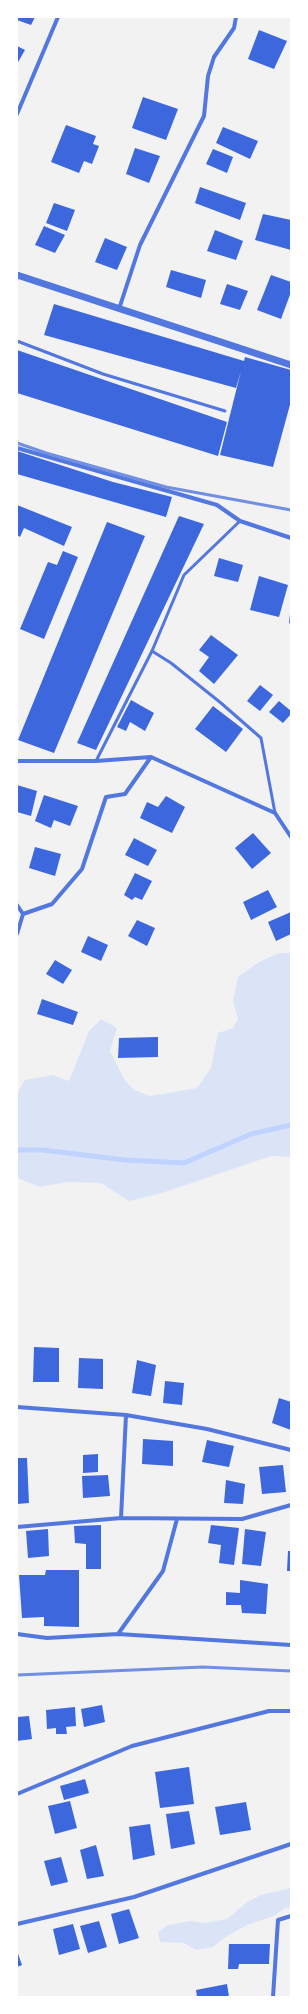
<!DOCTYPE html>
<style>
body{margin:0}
#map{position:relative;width:308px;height:2014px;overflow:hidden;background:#f2f2f2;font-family:"PT Sans Narrow",sans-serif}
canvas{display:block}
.frame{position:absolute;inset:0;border:18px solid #fff;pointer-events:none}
</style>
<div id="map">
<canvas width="308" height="2014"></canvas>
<div class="frame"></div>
</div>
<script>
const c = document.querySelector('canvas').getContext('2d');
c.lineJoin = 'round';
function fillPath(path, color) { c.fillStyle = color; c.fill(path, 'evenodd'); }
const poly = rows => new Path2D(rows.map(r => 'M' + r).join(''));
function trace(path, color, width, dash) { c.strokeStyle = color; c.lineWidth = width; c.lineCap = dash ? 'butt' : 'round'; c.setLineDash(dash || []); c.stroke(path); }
fillPath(poly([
 [279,953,291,953,291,1157,271,1156,162,1193,129,1201,101,1183,67,1182,40,1187,17,1178,17,1093,25,1080,53,1075,69,1081,89,1031,101,1019,117,1028,110,1051,124,1079,134,1090,150,1096,197,1088,211,1068,218,1033,233,1028,238,1019,233,1001,238,977,259,962],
 [291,1888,291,1907,285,1908,274,1916,247,1925,224,1938,213,1947,196,1950,184,1943,160,1942,158,1932,168,1925,190,1921,205,1923,227,1919,247,1902,261,1895]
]), '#dbe4f7');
trace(poly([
 [17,1150,43,1150,125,1160,184,1163,251,1134,291,1125]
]), '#bfd3fe', 5);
fillPath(poly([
 [17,17,35,17,31,25,17,20],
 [259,30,287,41,274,69,248,59],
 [17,46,25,50,17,64],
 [143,97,178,109,166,140,132,128],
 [66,125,96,136,93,144,99,146,92,164,84,161,79,173,51,162],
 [223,127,258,141,250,159,216,143],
 [135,148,160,156,149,183,126,174],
 [213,149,233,157,227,173,206,164],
 [200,187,246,203,240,220,195,203],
 [54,203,75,210,67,231,46,223],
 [263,214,291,220,291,250,255,240],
 [44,226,65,235,55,253,35,245],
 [215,230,243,241,236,260,207,251],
 [105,238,127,247,117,270,95,262],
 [171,270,206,280,201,298,166,287],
 [271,275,291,282,291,292,281,319,257,310],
 [227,284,248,291,240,310,220,304],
 [54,304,244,361,245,357,291,370,291,401,273,467,220,455,241,371,236,388,44,335],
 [17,350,227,422,218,456,17,393],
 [17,451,113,482,172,497,166,517,17,474],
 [17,505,72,527,64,546,24,528,20,537,17,535],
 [179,516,204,524,96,750,77,743],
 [107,522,145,536,54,753,18,740],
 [63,551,78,557,44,639,20,629,48,562,57,565],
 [219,558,243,565,238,582,214,576],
 [259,576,288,585,279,617,250,610],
 [290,614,291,614,291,624,289,623],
 [211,635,238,655,214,684,199,671,209,657,199,650],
 [260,685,273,695,260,711,247,701],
 [131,700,154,713,145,731,130,722,126,731,117,727],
 [279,701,291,711,291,714,283,723,269,712],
 [213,706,243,729,226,752,195,729],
 [17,785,37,791,31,816,17,812],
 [44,795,78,806,70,826,54,820,51,828,35,821],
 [166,796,185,807,172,833,140,818,147,802,158,807],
 [253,833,271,853,252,869,235,848],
 [134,838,157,850,148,866,125,855],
 [35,847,61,854,55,876,29,868],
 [135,873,152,881,142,900,135,897,132,900,124,895],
 [268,890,277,907,251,920,243,902],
 [291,912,291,934,276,941,268,922],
 [137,920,155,928,147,946,128,936],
 [88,936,108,945,101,961,81,952],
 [55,960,72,970,63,984,46,974],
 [42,999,78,1012,73,1025,37,1014],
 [158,1037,158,1057,118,1058,119,1038],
 [34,1347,59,1348,59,1382,33,1382],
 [79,1358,103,1359,103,1389,78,1388],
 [137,1360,156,1365,151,1396,132,1393],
 [165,1381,184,1383,182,1405,163,1403],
 [279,1398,291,1402,291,1430,272,1423],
 [143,1439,173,1441,173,1466,142,1464],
 [207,1440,234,1446,229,1467,202,1462],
 [98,1454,98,1472,83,1473,83,1455],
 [17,1458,27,1458,29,1503,17,1504],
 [283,1465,286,1492,262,1494,259,1467],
 [108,1475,110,1496,83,1498,82,1476],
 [226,1480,245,1484,243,1504,224,1503],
 [101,1525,101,1569,86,1569,86,1544,75,1543,74,1526],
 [211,1525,239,1528,234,1565,219,1563,221,1545,208,1543],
 [48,1529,49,1556,28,1558,26,1531],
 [245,1529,266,1532,261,1566,242,1564],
 [288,1551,291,1551,291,1571,287,1571],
 [46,1570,79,1570,79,1627,44,1626,44,1617,22,1618,19,1575,45,1575],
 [240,1580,268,1584,266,1614,242,1613,241,1605,226,1605,226,1592,240,1593],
 [102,1705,105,1722,84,1727,81,1709],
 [75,1707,76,1726,66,1727,67,1734,56,1734,56,1728,47,1729,46,1710],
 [29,1716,32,1739,17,1741,17,1717],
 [189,1767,194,1804,160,1808,155,1772],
 [85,1779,89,1793,64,1800,60,1786],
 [70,1801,77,1828,55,1834,48,1806],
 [246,1802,251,1830,220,1835,215,1807],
 [189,1811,195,1844,171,1849,166,1814],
 [150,1824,155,1855,133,1860,129,1827],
 [96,1845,104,1876,87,1879,80,1850],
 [61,1857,68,1882,51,1886,44,1861],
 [129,1909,139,1938,119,1944,111,1914],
 [99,1921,107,1947,88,1953,80,1926],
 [73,1924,80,1949,59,1955,53,1929],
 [229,1944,270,1944,269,1964,239,1964,238,1969,228,1969],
 [17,1951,22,1965,17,1967],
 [227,1984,229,1997,197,1997,196,1990]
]), '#3d67dc');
trace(poly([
 [17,341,103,374,225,411],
 [152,651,171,663,221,703,261,738,275,813],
 [96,761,152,651,184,575,240,521]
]), '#5277de', 3);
trace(poly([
 [17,114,58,17],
 [119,309,140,245,204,116,208,76,214,57,234,28,236,17],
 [17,448,217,505,240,521,291,538],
 [17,761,96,761,151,757,275,813,291,837],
 [17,905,23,914],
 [17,934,23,914,52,904,82,869,106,797,125,794,151,757],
 [17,1407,126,1415,207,1429,291,1450],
 [121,1518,126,1415],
 [17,1527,121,1518,242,1519,291,1505],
 [17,1634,47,1638,118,1634,291,1645],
 [118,1634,163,1571,177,1519],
 [17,1794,132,1746,269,1711,291,1711],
 [17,1924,134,1897,291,1844],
 [273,1997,278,1920,291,1916]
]), '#5277de', 4);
trace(poly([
 [17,275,291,365]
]), '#5277de', 7);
trace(poly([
 [17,443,46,453,166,487,291,510],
 [17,1675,203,1667,291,1671]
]), '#7290e2', 3);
</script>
